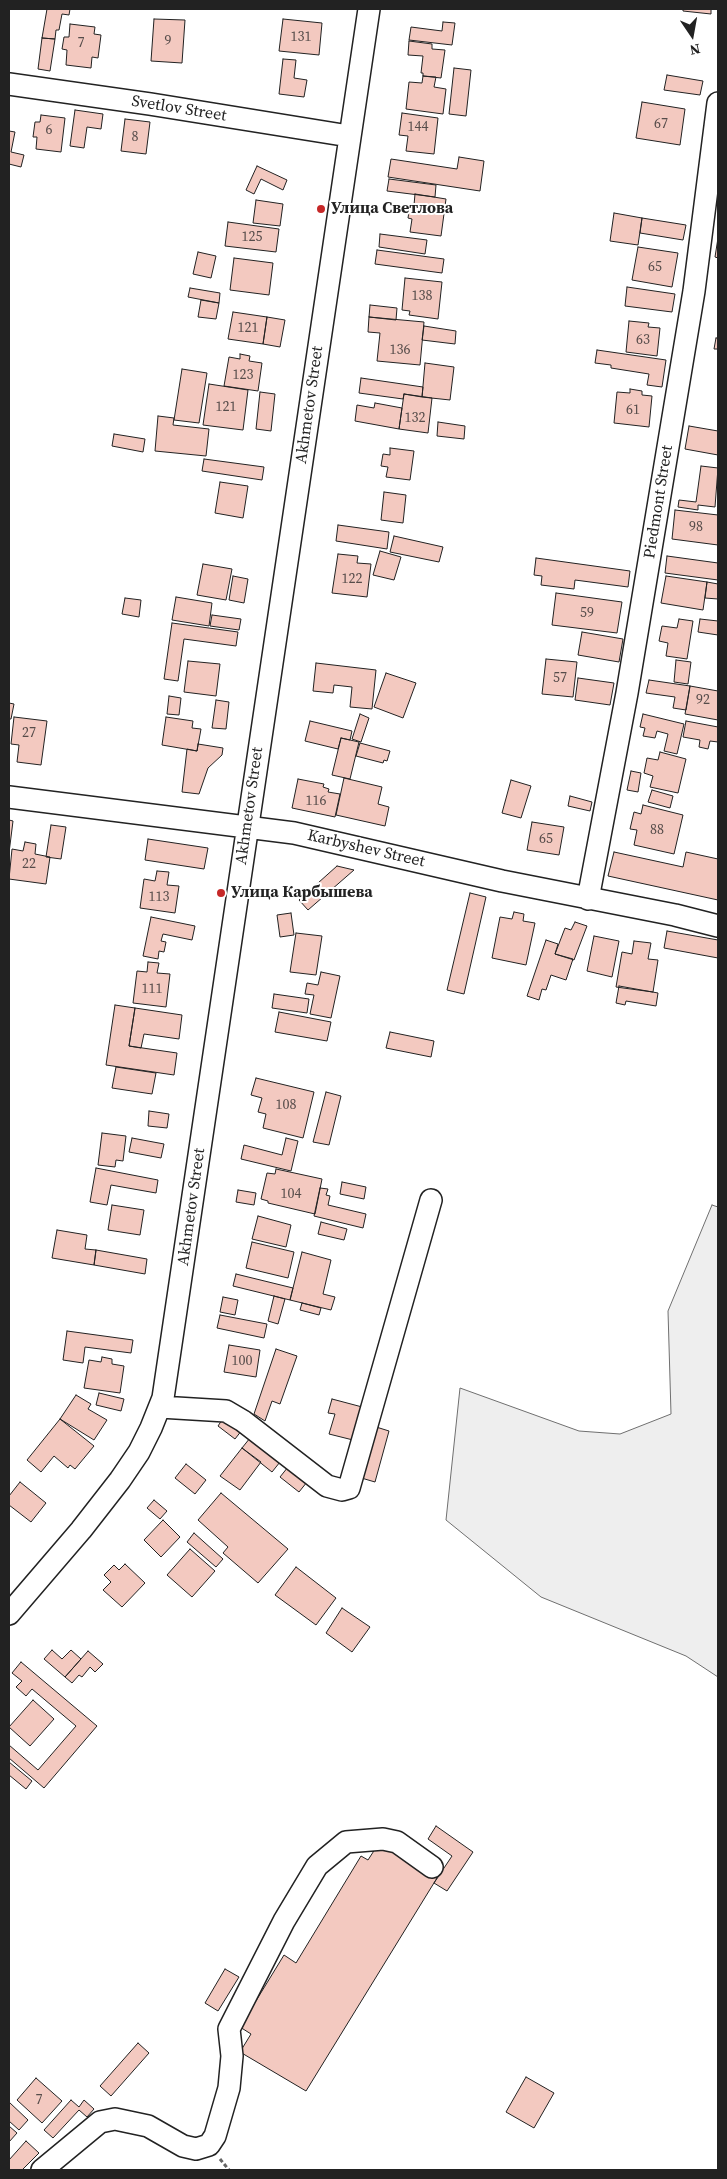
<!DOCTYPE html>
<meta charset="utf-8">
<style>
body{margin:0}
#map{position:relative;width:727px;height:2179px;overflow:hidden;background:#fff;font-family:"Source Serif 4",serif}
canvas{display:block}
.frame{position:absolute;inset:0;border:10px solid #222;pointer-events:none}
.north{position:absolute;left:667px;top:10px;width:50px;height:50px;-webkit-text-stroke:4px #fff;paint-order:stroke;rotate:168deg;font-size:14px;font-weight:700;line-height:20px;text-align:center;color:#222}
.north::after{content:'';display:block;margin:auto;width:18px;height:22px;background:#222;clip-path:polygon(50% 0,100% 100%,50% 72%,0 100%)}
</style>
<div id="map">
<canvas width="727" height="2179"></canvas>
<div class="frame"></div>
<div class="north">N</div>
</div>
<script>
const c = document.querySelector('canvas').getContext('2d');
c.lineJoin = 'round';
function fillPath(path, color) { c.fillStyle = color; c.fill(path, 'evenodd'); }
const poly = rows => new Path2D(rows.map(r => 'M' + r).join(''));
function trace(path, color, width, dash) { c.strokeStyle = color; c.lineWidth = width; c.lineCap = dash ? 'butt' : 'round'; c.setLineDash(dash || []); c.stroke(path); }
function write(font, color, halo, rows, align = 'center') {
  c.font = font + ' "Source Serif 4",serif'; c.lineWidth = 4; c.setLineDash([]); c.textBaseline = 'middle'; c.strokeStyle = halo; c.fillStyle = color; for (const [text, x, y, turn = 0] of rows) {
    c.save(); c.translate(x, y); c.rotate((+turn || 0) * Math.PI / 180); c.textAlign = isNaN(turn) ? turn : align; if (halo) c.strokeText(text, 0, 0); c.fillText(text, 0, 0); c.restore();
  }
}
const green = poly([
 [712,1205,718,1207,718,1677,686,1656,541,1597,446,1520,460,1388,579,1431,620,1434,671,1414,668,1311,712,1205]
]);
fillPath(green, '#eee');
trace(green, '#6f6f6f', 1);
const building = poly([
 [47,9,70,9,69,15,62,14,59,30,56,30,55,39,42,38,47,9],
 [683,9,711,9,711,14,683,11,683,9],
 [154,19,185,20,182,63,151,61,154,19],
 [283,19,322,23,319,55,279,51,283,19],
 [443,22,455,23,452,45,409,40,411,27,442,31,443,22],
 [70,24,95,27,94,34,101,35,98,58,92,57,91,68,66,65,67,50,62,49,64,37,69,37,70,24],
 [42,38,55,39,50,71,38,69,42,38],
 [409,41,432,44,432,49,445,50,441,78,423,76,423,73,421,73,423,56,408,55,409,41],
 [283,59,296,60,294,78,307,80,304,97,279,94,283,59],
 [454,68,471,70,466,116,449,114,454,68],
 [667,75,703,81,700,95,664,90,667,75],
 [423,76,436,77,434,87,446,89,443,114,406,109,409,82,422,83,423,76],
 [642,102,685,109,680,145,636,138,642,102],
 [75,110,103,114,101,129,87,127,84,148,70,146,75,110],
 [402,113,438,118,434,154,406,151,408,136,399,135,402,113],
 [41,115,65,118,61,152,36,149,37,137,33,137,35,122,40,122,41,115],
 [125,119,150,122,146,154,121,151,125,119],
 [9,131,15,132,11,152,24,155,21,167,9,164,9,131],
 [459,157,484,161,480,191,388,177,391,159,457,169,459,157],
 [257,166,287,180,283,190,261,179,254,194,246,190,257,166],
 [389,179,436,185,435,197,387,191,389,179],
 [415,194,446,199,441,236,410,232,412,219,408,218,410,205,414,205,415,194],
 [256,200,283,204,280,226,253,223,256,200],
 [614,213,642,218,638,245,610,241,614,213],
 [642,218,686,225,683,240,640,233,642,218],
 [228,222,279,229,276,252,225,246,228,222],
 [380,234,427,240,425,254,379,247,380,234],
 [718,238,718,258,715,257,718,238],
 [638,247,678,253,672,287,632,280,638,247],
 [377,250,444,259,442,273,375,264,377,250],
 [198,252,216,256,211,278,193,274,198,252],
 [234,258,273,263,269,295,230,290,234,258],
 [405,278,442,282,438,319,409,315,410,311,402,310,405,278],
 [627,287,675,294,672,312,625,306,627,287],
 [190,288,220,293,219,303,188,297,190,288],
 [201,300,219,303,216,319,198,317,201,300],
 [370,305,397,308,396,320,369,317,370,305],
 [233,312,267,317,263,344,228,339,233,312],
 [267,317,285,320,280,347,263,344,267,317],
 [369,317,424,322,420,365,377,361,380,333,368,332,369,317],
 [629,321,649,323,648,327,660,328,657,356,626,352,629,321],
 [424,326,456,331,455,344,422,340,424,326],
 [716,338,718,338,718,349,714,349,716,338],
 [597,350,666,360,662,387,647,385,649,374,611,368,611,365,595,363,597,350],
 [240,354,250,356,249,361,262,363,258,391,224,386,229,357,240,359,240,354],
 [425,363,454,367,450,400,422,397,425,363],
 [182,369,207,373,199,423,174,420,182,369],
 [361,378,423,387,422,397,404,394,403,399,359,393,361,378],
 [209,384,248,390,243,430,203,425,209,384],
 [630,389,642,391,642,395,652,396,649,427,614,423,617,392,630,393,630,389],
 [260,392,275,394,271,431,256,429,260,392],
 [404,394,432,398,428,433,399,429,404,394],
 [375,403,402,408,399,429,355,421,357,405,374,408,375,403],
 [158,416,174,418,173,425,209,429,206,456,155,451,158,416],
 [438,422,465,426,464,439,437,436,438,422],
 [689,426,718,431,718,455,685,449,689,426],
 [114,434,145,439,143,452,112,446,114,434],
 [390,448,414,451,410,480,386,477,388,467,381,466,383,454,390,455,390,448],
 [204,459,264,467,262,480,202,471,204,459],
 [701,466,718,468,715,507,698,505,698,510,678,507,679,500,696,502,701,466],
 [220,482,248,486,243,518,215,513,220,482],
 [384,492,406,495,403,523,381,520,384,492],
 [675,510,718,515,718,545,672,539,675,510],
 [338,525,389,532,387,549,336,541,338,525],
 [394,536,443,547,439,562,390,552,394,536],
 [380,551,401,557,394,580,373,575,380,551],
 [338,554,358,556,357,563,371,564,367,597,332,593,338,554],
 [667,556,718,563,718,580,665,573,667,556],
 [536,558,630,571,628,587,575,580,574,589,541,585,542,576,534,575,536,558],
 [203,564,232,569,226,600,197,595,203,564],
 [233,576,248,579,244,603,229,600,233,576],
 [666,576,707,582,703,610,661,603,666,576],
 [707,582,718,584,718,599,705,598,707,582],
 [556,593,622,602,617,633,552,625,556,593],
 [176,597,212,603,209,626,172,620,176,597],
 [125,598,141,600,139,617,122,614,125,598],
 [212,615,241,619,239,630,210,626,212,615],
 [679,619,693,621,687,659,666,656,668,643,659,641,662,626,677,628,679,619],
 [700,619,718,621,718,635,698,632,700,619],
 [172,623,238,632,236,646,184,639,178,681,164,679,172,623],
 [582,632,623,639,619,662,578,655,582,632],
 [546,659,577,662,573,697,542,694,546,659],
 [676,660,691,662,688,684,674,682,676,660],
 [188,661,220,664,216,696,184,692,188,661],
 [316,663,376,670,372,709,350,707,352,687,334,685,333,693,313,691,316,663],
 [386,673,416,683,403,718,374,707,386,673],
 [578,678,614,683,610,705,575,700,578,678],
 [649,680,690,686,686,710,673,708,675,697,646,693,649,680],
 [690,686,718,691,718,720,685,714,690,686],
 [169,696,181,698,179,715,167,714,169,696],
 [216,700,229,702,226,729,212,728,216,700],
 [9,703,14,704,11,719,9,719,9,703],
 [360,714,369,718,361,742,352,739,360,714],
 [643,714,684,724,677,754,664,751,668,734,657,731,655,738,643,736,645,728,640,727,643,714],
 [14,717,47,721,41,765,17,762,19,745,11,744,14,717],
 [166,717,193,721,192,728,201,729,197,751,162,745,166,717],
 [310,721,352,731,350,740,341,738,338,749,305,741,310,721],
 [686,721,718,727,718,742,710,741,708,749,699,747,700,740,683,737,686,721],
 [341,738,359,742,350,779,332,775,341,738],
 [360,743,390,751,387,761,384,760,383,763,356,756,360,743],
 [198,744,223,748,222,755,208,768,199,794,182,792,187,749,197,751,198,744],
 [660,752,686,759,678,793,650,787,653,776,644,773,647,758,658,760,660,752],
 [631,771,641,773,638,792,627,790,631,771],
 [344,778,382,787,378,804,389,807,385,826,336,815,344,778],
 [298,779,324,784,323,787,329,789,328,792,340,794,335,817,292,808,298,779],
 [511,780,531,786,521,818,502,813,511,780],
 [652,790,673,796,670,808,648,802,652,790],
 [570,796,592,802,590,811,568,806,570,796],
 [643,805,683,815,674,854,634,845,637,830,630,829,634,812,641,814,643,805],
 [9,820,13,821,9,853,9,820],
 [532,822,564,827,559,855,527,850,532,822],
 [51,825,66,827,61,859,46,857,51,825],
 [148,839,208,848,204,869,145,860,148,839],
 [25,842,36,844,35,854,50,857,46,884,9,879,12,849,23,851,25,842],
 [614,852,683,867,686,852,718,859,718,900,608,876,614,852],
 [337,866,354,870,308,910,299,900,337,866],
 [157,871,169,872,167,885,179,886,175,913,140,908,144,879,155,881,157,871],
 [470,893,486,897,464,994,447,990,470,893],
 [514,912,524,914,523,921,535,923,526,965,492,958,500,917,512,919,514,912],
 [291,913,294,935,280,937,277,915,291,913],
 [151,917,195,926,192,940,163,934,161,941,166,942,164,952,159,951,158,959,143,956,151,917],
 [575,922,587,926,574,960,555,954,565,928,571,930,575,922],
 [667,931,718,940,718,958,664,948,667,931],
 [296,933,322,936,316,975,290,972,296,933],
 [594,936,619,941,612,977,587,971,594,936],
 [546,940,558,944,555,954,573,959,566,980,551,975,546,990,542,989,539,1000,527,996,546,940],
 [634,941,651,943,648,959,658,960,653,992,616,987,622,952,632,954,634,941],
 [148,962,159,963,157,973,170,974,166,1007,133,1003,137,971,147,972,148,962],
 [321,972,340,976,331,1018,310,1014,314,995,305,994,307,983,318,985,321,972],
 [619,986,658,993,656,1006,626,1001,625,1005,616,1003,619,986],
 [274,994,309,999,307,1013,272,1008,274,994],
 [115,1005,135,1008,129,1046,177,1053,174,1075,106,1065,115,1005],
 [135,1008,182,1015,179,1039,144,1034,141,1048,129,1046,135,1008],
 [279,1012,331,1022,327,1041,275,1032,279,1012],
 [390,1032,434,1041,431,1057,386,1048,390,1032],
 [116,1067,156,1073,152,1094,112,1088,116,1067],
 [256,1078,314,1092,303,1138,263,1128,266,1114,258,1112,262,1098,251,1095,256,1078],
 [326,1092,341,1096,329,1145,313,1142,326,1092],
 [149,1111,169,1114,167,1128,148,1126,149,1111],
 [102,1133,126,1136,123,1161,116,1160,115,1167,98,1165,102,1133],
 [132,1138,164,1144,161,1158,129,1152,132,1138],
 [286,1138,298,1141,291,1171,241,1159,244,1145,282,1155,286,1138],
 [96,1168,158,1180,156,1193,111,1185,107,1205,90,1202,96,1168],
 [276,1169,322,1179,315,1214,268,1203,268,1201,261,1199,267,1173,275,1174,276,1169],
 [342,1182,366,1187,364,1199,340,1194,342,1182],
 [320,1188,328,1189,326,1195,330,1196,328,1205,366,1214,363,1228,314,1216,320,1188],
 [238,1190,256,1193,254,1205,236,1202,238,1190],
 [112,1205,144,1210,140,1235,108,1230,112,1205],
 [258,1216,291,1225,286,1247,252,1239,258,1216],
 [321,1222,347,1229,344,1240,318,1234,321,1222],
 [57,1230,87,1235,85,1249,96,1250,94,1265,52,1258,57,1230],
 [252,1242,294,1252,288,1278,246,1268,252,1242],
 [96,1250,147,1259,145,1274,94,1265,96,1250],
 [302,1252,331,1260,323,1294,335,1297,331,1310,290,1300,302,1252],
 [236,1274,293,1288,290,1300,233,1286,236,1274],
 [274,1296,285,1299,278,1324,268,1321,274,1296],
 [223,1297,238,1300,235,1315,220,1312,223,1297],
 [302,1303,321,1308,319,1315,300,1310,302,1303],
 [220,1315,267,1324,264,1338,217,1328,220,1315],
 [67,1331,133,1340,131,1353,85,1347,83,1363,63,1360,67,1331],
 [229,1345,260,1350,256,1377,224,1372,229,1345],
 [276,1349,297,1356,280,1404,272,1401,265,1421,254,1414,276,1349],
 [102,1357,112,1359,112,1364,124,1366,120,1393,84,1388,89,1360,101,1362,102,1357],
 [99,1393,124,1399,121,1411,96,1405,99,1393],
 [76,1395,91,1404,88,1409,107,1420,94,1440,60,1419,76,1395],
 [332,1399,366,1408,357,1441,329,1434,335,1414,328,1413,332,1399],
 [224,1417,242,1430,235,1439,218,1426,224,1417],
 [60,1419,94,1446,75,1469,70,1465,68,1468,54,1456,41,1472,27,1460,60,1419],
 [373,1426,389,1431,375,1482,358,1477,373,1426],
 [250,1438,280,1462,272,1472,242,1448,250,1438],
 [242,1448,261,1462,240,1490,220,1476,242,1448],
 [186,1464,206,1480,195,1494,175,1478,186,1464],
 [288,1467,307,1482,299,1492,280,1477,288,1467],
 [20,1482,46,1503,31,1522,9,1505,9,1496,20,1482],
 [221,1493,288,1549,258,1583,223,1553,228,1547,198,1520,221,1493],
 [154,1500,167,1511,160,1519,147,1508,154,1500],
 [163,1520,180,1537,161,1557,144,1540,163,1520],
 [194,1533,223,1559,216,1567,187,1542,194,1533],
 [190,1549,215,1571,192,1597,167,1575,190,1549],
 [125,1564,145,1583,122,1607,103,1590,111,1582,104,1575,114,1565,119,1570,125,1564],
 [296,1567,336,1598,316,1625,275,1595,296,1567],
 [342,1608,370,1627,352,1652,326,1633,342,1608],
 [52,1650,62,1659,71,1650,81,1659,65,1677,44,1659,52,1650],
 [88,1651,103,1664,95,1672,90,1667,82,1677,79,1675,72,1683,65,1677,88,1651],
 [21,1662,97,1726,44,1788,9,1758,9,1745,38,1770,76,1726,32,1689,26,1696,16,1687,22,1681,12,1673,21,1662],
 [33,1700,54,1719,30,1746,9,1727,33,1700],
 [9,1762,32,1781,26,1789,9,1775,9,1762],
 [436,1826,473,1852,447,1891,434,1883,452,1856,428,1839,436,1826],
 [379,1843,437,1878,306,2091,240,2052,251,2034,240,2027,284,1955,296,1963,361,1856,368,1860,379,1843],
 [225,1969,239,1977,218,2011,205,2003,225,1969],
 [138,2043,149,2053,111,2096,100,2086,138,2043],
 [526,2077,554,2093,534,2128,506,2112,526,2077],
 [36,2078,62,2101,42,2123,17,2100,36,2078],
 [71,2100,79,2107,84,2100,94,2109,87,2117,79,2110,53,2138,44,2130,71,2100],
 [9,2102,28,2120,19,2130,9,2121,9,2102],
 [9,2126,17,2133,9,2142,9,2126],
 [26,2141,39,2153,22,2170,9,2170,9,2160,26,2141]
]);
fillPath(building, '#f3c9c0');
trace(building, '#222', 1);
const minor = poly([
 [9,84,150,104,349,136],
 [9,797,294,833,502,881,675,915,718,926],
 [588,899,627,693,694,291,718,103],
 [160,1407,226,1411,243,1421,327,1486,342,1490,349,1488,431,1200],
 [9,1614,81,1530,120,1480,139,1452,151,1428,163,1398,369,9],
 [42,2170,100,2122,115,2119,148,2126,183,2146,196,2149,209,2145,215,2136,229,2088,232,2056,229,2029,284,1921,317,1866,346,1842,383,1839,397,1842,432,1867]
]);
trace(minor, '#222', 24);
trace(poly([
 [220,2159,229,2170]
]), '#646464', 3, [4, 2.5]);
trace(minor, '#fff', 21);
for (const [x, y, r, color] of [
 [321,209,5,"#c62828"],
 [221,893,5,"#c62828"]
]) { const dot = new Path2D(); dot.arc(x, y, r, 0, 2 * Math.PI); c.fillStyle = color; c.fill(dot); trace(dot, '#fff', 2); }
write('14px', '#564c4a', null, [
 ["131",301,37],
 ["9",168,41],
 ["7",81,43],
 ["67",661,124],
 ["144",418,127],
 ["6",49,130],
 ["8",135,137],
 ["125",252,237],
 ["65",655,267],
 ["138",422,296],
 ["121",248,328],
 ["63",643,340],
 ["136",400,350],
 ["123",243,375],
 ["121",226,407],
 ["61",633,410],
 ["132",415,418],
 ["98",696,527],
 ["122",352,579],
 ["59",587,613],
 ["57",560,678],
 ["92",703,700],
 ["27",29,733],
 ["116",316,801],
 ["88",657,830],
 ["65",546,839],
 ["22",29,864],
 ["113",159,897],
 ["111",152,989],
 ["108",286,1105],
 ["104",291,1194],
 ["100",242,1361],
 ["7",39,2100]
]);
write('16px', '#222', '#fff', [
 ["Svetlov Street",179,109,9],
 ["Akhmetov Street",310,405,-82],
 ["Piedmont Street",659,502,-81],
 ["Akhmetov Street",250,806,-82],
 ["Karbyshev Street",366,849,13],
 ["Akhmetov Street",192,1207,-82]
]);
write('bold 16px', '#222', '#fff', [
 ["Улица Светлова",331,209],
 ["Улица Карбышева",231,893]
], 'left');
</script>
